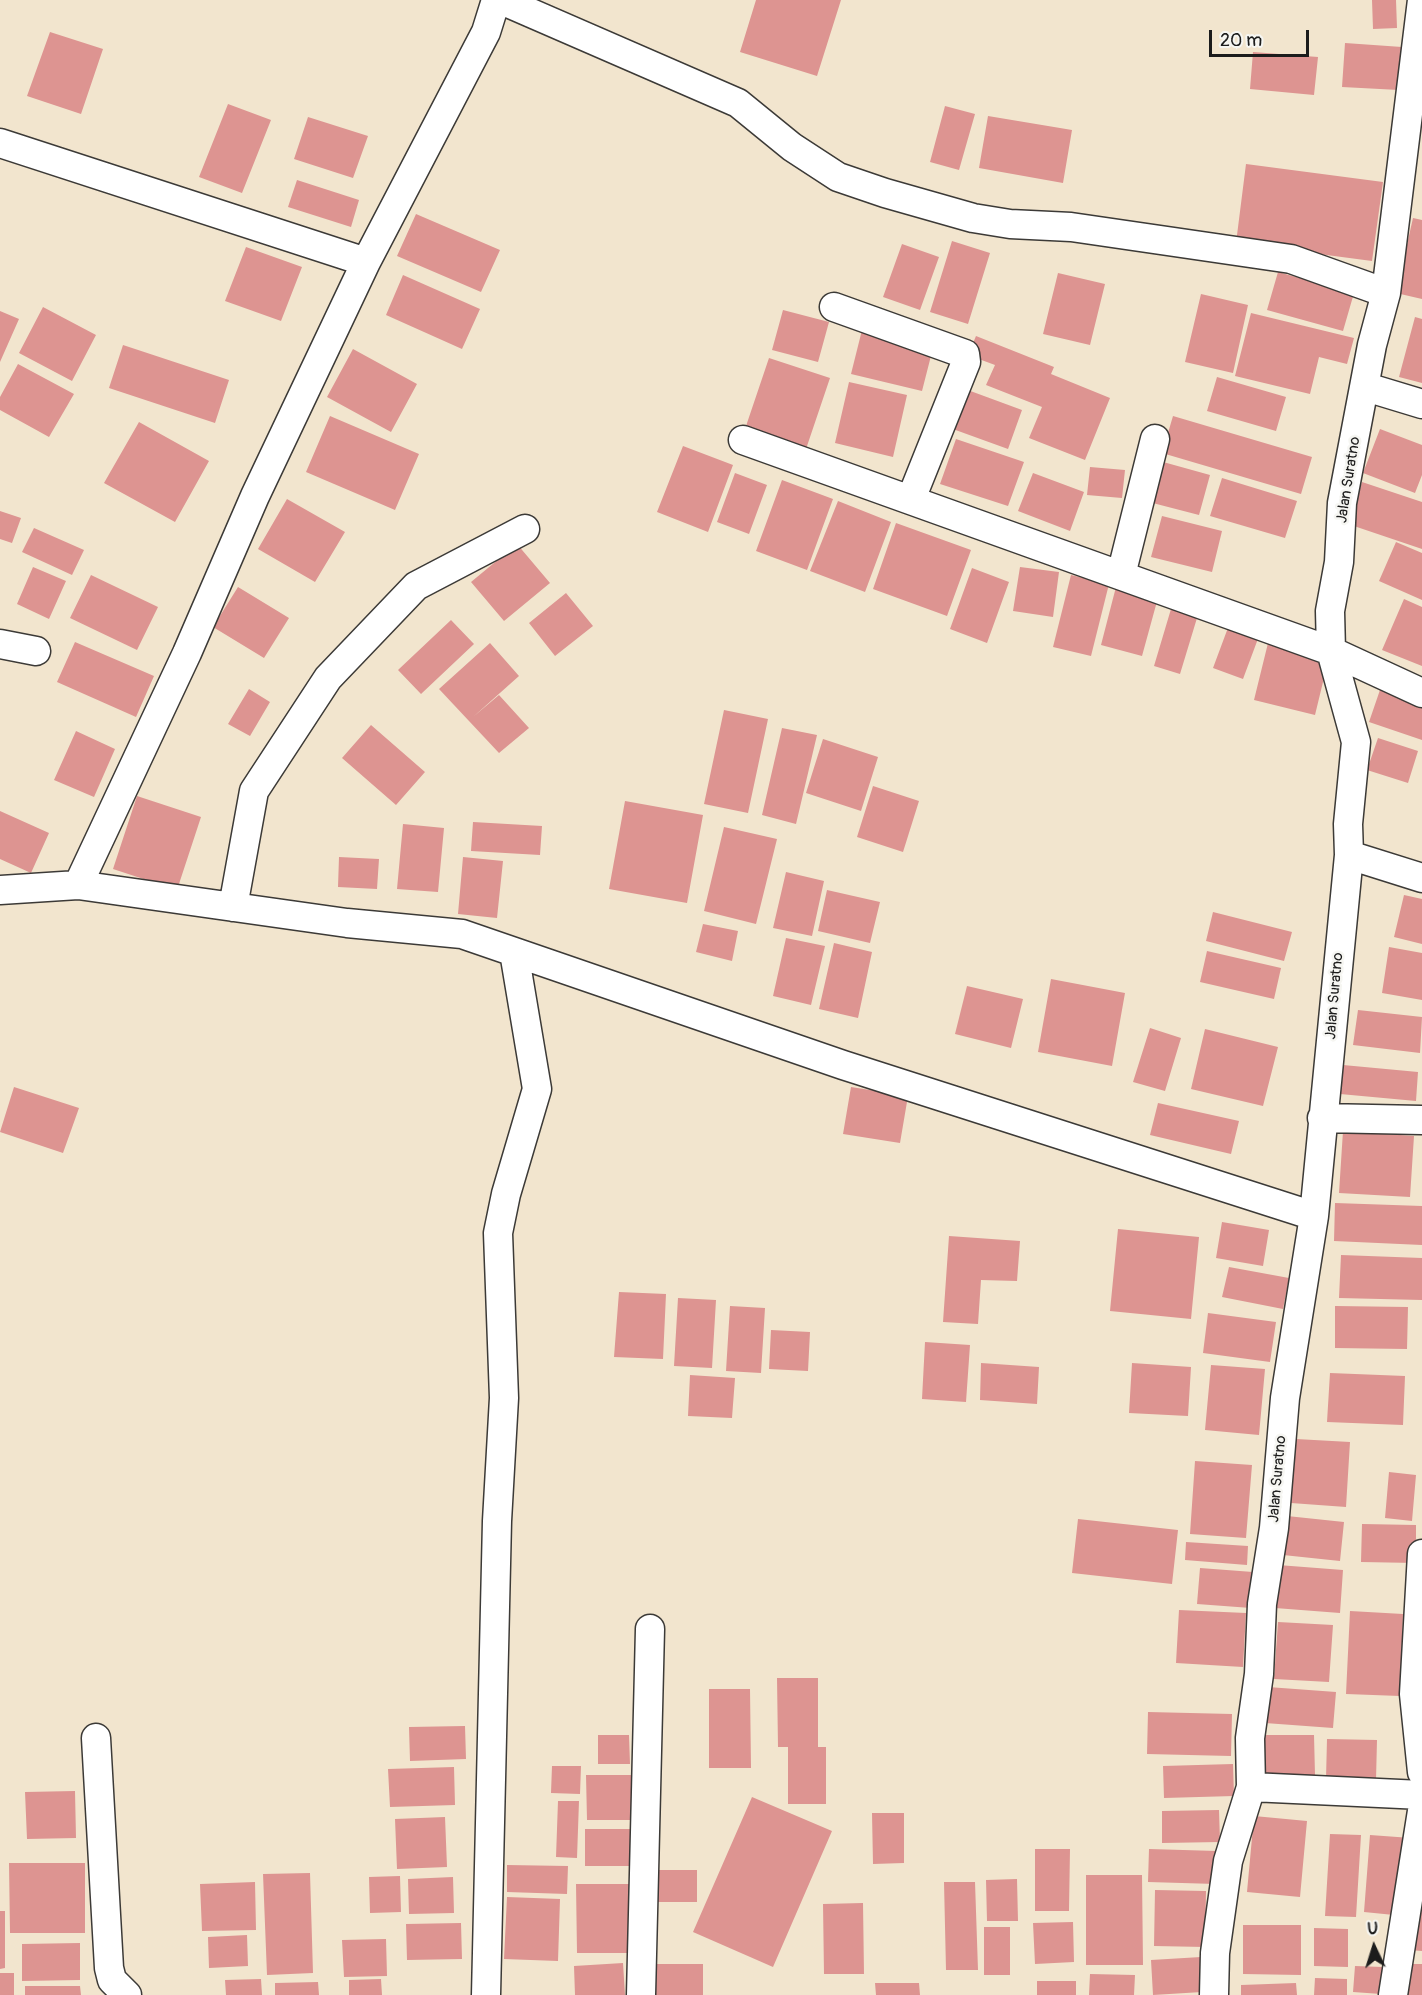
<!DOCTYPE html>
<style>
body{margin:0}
#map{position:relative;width:1422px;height:1995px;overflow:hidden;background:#f2e5ce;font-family:Pangolin,sans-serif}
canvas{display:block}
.north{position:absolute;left:1344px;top:1917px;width:60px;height:60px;-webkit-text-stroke:4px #f6f6f2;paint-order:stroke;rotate:356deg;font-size:16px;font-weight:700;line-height:24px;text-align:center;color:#1c1c1c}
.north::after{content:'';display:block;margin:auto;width:21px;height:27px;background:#1c1c1c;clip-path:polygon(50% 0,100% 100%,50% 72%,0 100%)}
.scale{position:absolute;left:1209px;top:30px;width:100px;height:27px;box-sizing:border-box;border:3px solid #1c1c1c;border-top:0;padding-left:8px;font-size:18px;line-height:21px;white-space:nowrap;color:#1c1c1c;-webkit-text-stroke:4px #f6f6f2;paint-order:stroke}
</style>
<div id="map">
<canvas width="1422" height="1995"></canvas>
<div class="north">U</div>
<div class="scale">20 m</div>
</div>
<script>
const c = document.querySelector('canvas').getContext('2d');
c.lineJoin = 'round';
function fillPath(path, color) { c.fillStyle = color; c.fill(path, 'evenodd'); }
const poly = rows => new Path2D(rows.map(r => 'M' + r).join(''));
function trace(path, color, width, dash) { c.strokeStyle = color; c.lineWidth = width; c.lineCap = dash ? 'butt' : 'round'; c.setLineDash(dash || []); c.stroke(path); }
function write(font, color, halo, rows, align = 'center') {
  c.font = font + ' Pangolin,sans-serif'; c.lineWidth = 5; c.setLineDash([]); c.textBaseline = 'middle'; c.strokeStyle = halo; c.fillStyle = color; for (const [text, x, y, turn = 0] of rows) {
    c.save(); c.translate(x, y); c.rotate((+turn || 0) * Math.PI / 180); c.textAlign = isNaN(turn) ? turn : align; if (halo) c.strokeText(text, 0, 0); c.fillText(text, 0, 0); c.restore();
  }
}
fillPath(poly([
 [756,0,841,0,817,76,740,52],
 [1372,0,1396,0,1397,28,1373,29],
 [50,32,103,49,81,114,27,96],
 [1345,43,1402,47,1399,90,1342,87],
 [1253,52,1318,57,1314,95,1250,89],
 [228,104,271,120,242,193,199,177],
 [945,106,975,114,959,170,930,162],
 [988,116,1072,130,1063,183,979,168],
 [308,117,368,136,353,178,294,159],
 [1246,164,1383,182,1372,261,1236,243],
 [297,180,359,200,351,227,288,207],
 [416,214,500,250,481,292,397,256],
 [1413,218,1422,220,1422,299,1396,293],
 [952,241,990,253,968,324,930,312],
 [902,244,939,257,920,310,883,297],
 [246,247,302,267,281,321,225,301],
 [1278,272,1354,293,1343,331,1267,310],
 [1058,273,1105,284,1090,345,1043,334],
 [403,275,480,309,462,349,386,315],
 [1201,294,1248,305,1233,373,1185,362],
 [43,307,96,335,72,381,19,353],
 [783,310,829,322,818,362,772,350],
 [0,311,19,319,0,362],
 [1251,313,1354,338,1347,364,1319,357,1310,394,1235,376],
 [1415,317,1422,319,1422,383,1399,377],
 [862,330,933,348,922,391,851,374],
 [976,336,1054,367,1051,374,1110,398,1085,460,1029,438,1042,407,986,385,995,365,968,355],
 [123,345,229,380,215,423,109,388],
 [353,349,417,384,391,432,327,397],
 [769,358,830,378,806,449,745,429],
 [18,364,74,394,49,437,0,410,0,397],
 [1217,377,1286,397,1276,431,1207,411],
 [849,382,907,395,893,457,835,443],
 [965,389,1022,410,1008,449,950,428],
 [330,416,419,454,395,510,306,472],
 [1173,416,1312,457,1301,494,1162,453],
 [139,422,209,461,175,522,104,483],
 [1380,429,1422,445,1422,475,1415,493,1363,473],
 [956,439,1024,462,1008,506,940,484],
 [683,446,733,465,708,532,657,512],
 [1156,460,1210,475,1199,515,1145,501],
 [1090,467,1125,470,1122,498,1087,495],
 [735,473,767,485,749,534,717,522],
 [1033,473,1084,492,1070,531,1018,511],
 [1222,478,1297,501,1285,538,1210,516],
 [782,480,833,499,807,570,756,551],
 [1362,482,1422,502,1422,549,1348,524],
 [287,499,345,532,315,582,258,549],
 [838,501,891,522,865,592,810,571],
 [0,511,21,518,12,543,0,539],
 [1162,516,1222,531,1212,572,1151,557],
 [896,523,971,550,947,616,873,589],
 [34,528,84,550,72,575,22,552],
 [1396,542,1422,553,1422,600,1379,581],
 [517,544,550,583,504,621,471,582],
 [33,567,66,581,49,619,17,604],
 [1020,567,1059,572,1053,617,1013,611],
 [972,568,1009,582,987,643,950,629],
 [91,575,158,607,137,650,70,618],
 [1071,575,1109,584,1091,656,1053,647],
 [1117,583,1159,594,1142,656,1101,645],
 [238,587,289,618,264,658,213,627],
 [566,593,593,626,555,656,529,623],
 [1404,599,1422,607,1422,666,1382,650],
 [1171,609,1197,618,1180,674,1154,666],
 [451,620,474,644,421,694,398,670],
 [1229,625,1259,636,1243,679,1213,668],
 [1269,639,1330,653,1315,715,1254,700],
 [75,642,154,676,136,717,57,682],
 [490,643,519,676,473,717,499,695,529,728,499,753,439,689],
 [1381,687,1422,702,1422,740,1369,722],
 [249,689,270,702,250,736,228,724],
 [724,710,768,719,748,813,704,804],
 [371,725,425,772,396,805,342,758],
 [782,728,817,735,796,824,762,815],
 [76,731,115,749,94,797,54,780],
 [1378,738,1418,751,1408,783,1367,770],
 [823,739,878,757,861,811,806,793],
 [873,786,919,801,903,852,857,837],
 [137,796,201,817,177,890,113,869],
 [625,801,703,815,687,903,609,889],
 [0,811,49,833,31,873,0,859],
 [473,822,542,826,540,855,471,851],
 [403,824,444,828,438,892,397,889],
 [724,827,777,839,756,924,704,911],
 [339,857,379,859,377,889,338,887],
 [463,857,503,861,497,918,458,914],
 [786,872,824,881,812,936,773,928],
 [827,890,880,902,870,943,818,931],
 [1404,895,1422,899,1422,944,1394,937],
 [1213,912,1292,932,1284,961,1206,941],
 [703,924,738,931,732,961,696,952],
 [786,938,825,946,811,1005,773,996],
 [834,943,872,952,858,1018,819,1009],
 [1389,947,1422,953,1422,1000,1382,993],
 [1207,951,1281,968,1274,999,1200,982],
 [1051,979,1125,993,1112,1066,1038,1052],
 [967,986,1023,999,1011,1048,955,1034],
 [1358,1010,1422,1017,1420,1053,1353,1045],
 [1150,1028,1181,1038,1165,1091,1133,1082],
 [1205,1029,1278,1047,1263,1106,1191,1089],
 [1343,1065,1418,1072,1416,1101,1340,1094],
 [14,1087,79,1108,63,1153,0,1132],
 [851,1087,908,1096,900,1143,843,1134],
 [1158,1103,1239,1121,1231,1154,1150,1135],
 [1343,1131,1414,1136,1410,1197,1339,1193],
 [1335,1203,1422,1206,1422,1245,1334,1241],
 [1222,1222,1269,1230,1263,1266,1216,1258],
 [1118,1229,1199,1237,1191,1319,1110,1311],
 [949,1236,1020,1241,1017,1281,981,1280,978,1324,943,1322],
 [1341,1255,1422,1258,1422,1300,1339,1298],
 [1229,1267,1289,1278,1283,1309,1222,1297],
 [619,1292,666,1294,663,1359,614,1357],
 [678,1298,716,1300,712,1368,674,1366],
 [730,1306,765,1308,761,1373,726,1371],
 [1335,1306,1408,1307,1407,1349,1335,1348],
 [1208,1313,1276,1322,1270,1362,1203,1353],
 [771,1330,810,1332,808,1371,769,1369],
 [925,1342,970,1345,966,1402,922,1399],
 [981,1363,1039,1367,1037,1404,980,1400],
 [1132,1363,1191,1367,1188,1416,1129,1413],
 [1211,1365,1265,1369,1259,1435,1205,1430],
 [1330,1373,1405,1376,1403,1425,1327,1422],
 [690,1375,735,1378,732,1418,688,1416],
 [1296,1439,1350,1442,1346,1507,1291,1503],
 [1195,1461,1252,1465,1246,1538,1190,1534],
 [1389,1472,1416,1475,1412,1521,1385,1518],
 [1287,1516,1344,1522,1340,1561,1283,1555],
 [1078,1519,1178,1530,1172,1584,1072,1573],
 [1362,1524,1416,1525,1416,1563,1361,1562],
 [1186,1542,1248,1546,1247,1565,1185,1560],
 [1278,1565,1343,1570,1340,1613,1275,1608],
 [1200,1568,1253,1572,1251,1608,1197,1604],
 [1179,1610,1246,1613,1243,1667,1176,1663],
 [1350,1611,1403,1614,1400,1696,1346,1694],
 [1278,1622,1333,1625,1329,1682,1274,1679],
 [777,1678,818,1678,818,1747,826,1747,826,1804,788,1804,788,1747,778,1747],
 [1268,1687,1336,1692,1333,1728,1265,1723],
 [709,1689,750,1689,751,1768,709,1768],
 [1148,1712,1232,1714,1231,1756,1147,1754],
 [465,1726,466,1759,410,1761,409,1727],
 [598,1735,629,1735,630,1764,598,1764],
 [1265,1735,1314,1735,1315,1775,1265,1776],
 [1327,1739,1377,1740,1376,1780,1326,1779],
 [1233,1764,1234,1796,1164,1798,1163,1766],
 [552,1766,581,1766,580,1794,551,1793],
 [454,1767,455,1805,390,1807,388,1769],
 [586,1775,636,1775,636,1820,587,1820],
 [75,1791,76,1838,27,1839,25,1792],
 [752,1797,832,1831,773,1967,693,1932],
 [558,1801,579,1801,577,1858,556,1857],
 [1219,1810,1220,1842,1162,1843,1162,1811],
 [872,1813,904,1813,904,1863,873,1864],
 [1254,1816,1307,1821,1300,1897,1247,1892],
 [445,1817,447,1867,397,1869,395,1819],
 [585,1829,636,1829,636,1866,585,1866],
 [1330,1834,1361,1835,1356,1917,1325,1916],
 [1370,1835,1411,1838,1404,1916,1364,1912],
 [1035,1849,1070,1849,1069,1911,1035,1911],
 [1149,1849,1217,1851,1216,1884,1148,1882],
 [9,1863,85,1863,85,1933,10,1933],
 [507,1865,568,1866,567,1894,507,1892],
 [654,1870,697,1870,697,1902,654,1902],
 [310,1873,313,1973,267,1975,263,1874],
 [1086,1875,1142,1875,1143,1965,1086,1965],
 [400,1876,401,1912,370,1913,369,1877],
 [453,1877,454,1913,409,1914,408,1879],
 [1017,1879,1018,1921,987,1921,986,1880],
 [255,1882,256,1930,202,1931,200,1884],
 [944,1882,975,1882,978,1970,946,1970],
 [576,1884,630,1884,630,1953,577,1953],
 [1155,1890,1206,1891,1205,1947,1154,1946],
 [507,1897,560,1899,558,1961,504,1959],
 [1422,1899,1422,1951,1409,1950],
 [863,1903,864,1974,824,1974,823,1904],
 [0,1911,5,1911,5,1968,0,1969],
 [1073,1922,1074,1962,1035,1964,1033,1923],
 [461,1923,462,1959,407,1960,406,1924],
 [1243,1925,1301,1925,1301,1975,1243,1974],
 [984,1927,1010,1927,1010,1975,984,1975],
 [1314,1928,1348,1929,1348,1967,1314,1966],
 [247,1935,248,1966,209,1968,208,1937],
 [386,1939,387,1976,344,1977,342,1940],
 [80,1943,80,1980,22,1981,22,1944],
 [1201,1957,1202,1992,1153,1995,1151,1960],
 [623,1963,625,1995,575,1995,574,1966],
 [652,1964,703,1964,703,1995,653,1995],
 [1406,1964,1422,1964,1422,1995,1405,1995],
 [1355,1966,1383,1967,1381,1994,1353,1992],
 [0,1973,14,1973,14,1995,0,1995],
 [1090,1974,1135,1975,1134,1995,1089,1995],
 [1315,1978,1347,1979,1347,1995,1314,1995],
 [261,1979,262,1995,226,1995,225,1980],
 [381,1979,382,1995,349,1995,349,1980],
 [1037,1981,1076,1981,1076,1995,1037,1995],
 [318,1982,319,1995,275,1995,275,1983],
 [875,1983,919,1983,920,1995,876,1995],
 [1296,1983,1297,1995,1241,1995,1241,1985],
 [25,1986,80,1986,81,1995,25,1995]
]), '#dd9491');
const street = poly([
 [501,0,738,103,792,147,838,177,885,193,973,218,1010,224,1071,227,1291,259,1386,293],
 [0,143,366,262],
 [834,307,965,354,966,362,911,499],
 [1366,387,1422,404],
 [743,440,1331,651,1422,693],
 [1121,575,1155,439],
 [0,644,36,651],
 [1349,855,1422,878],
 [78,885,187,653,255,496,366,262,486,32,496,0],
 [0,890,78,885,347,923,462,934,843,1065,1314,1216],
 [233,907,254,791,328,678,416,586,525,529],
 [1322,1118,1422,1120],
 [1422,1554,1414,1694,1422,1772],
 [96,1738,109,1968,112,1980,127,1995],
 [1251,1787,1422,1795],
 [486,1995,497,1521,504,1398,498,1233,506,1194,537,1089,514,952],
 [641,1995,650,1629],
 [1214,1995,1215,1953,1228,1861,1251,1787,1250,1738,1259,1674,1262,1604,1274,1528,1285,1398,1314,1216,1349,855,1348,824,1356,742,1331,651,1330,611,1339,562,1342,503,1372,345,1386,293,1422,0],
 [1393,1995,1422,1811]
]);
trace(street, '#3c3a37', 31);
trace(street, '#fff', 28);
write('15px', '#1c1c1c', '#f6f6f2', [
 ["Jalan Suratno",1349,480,-81],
 ["Jalan Suratno",1335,996,-85],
 ["Jalan Suratno",1278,1479,-85]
]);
</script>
